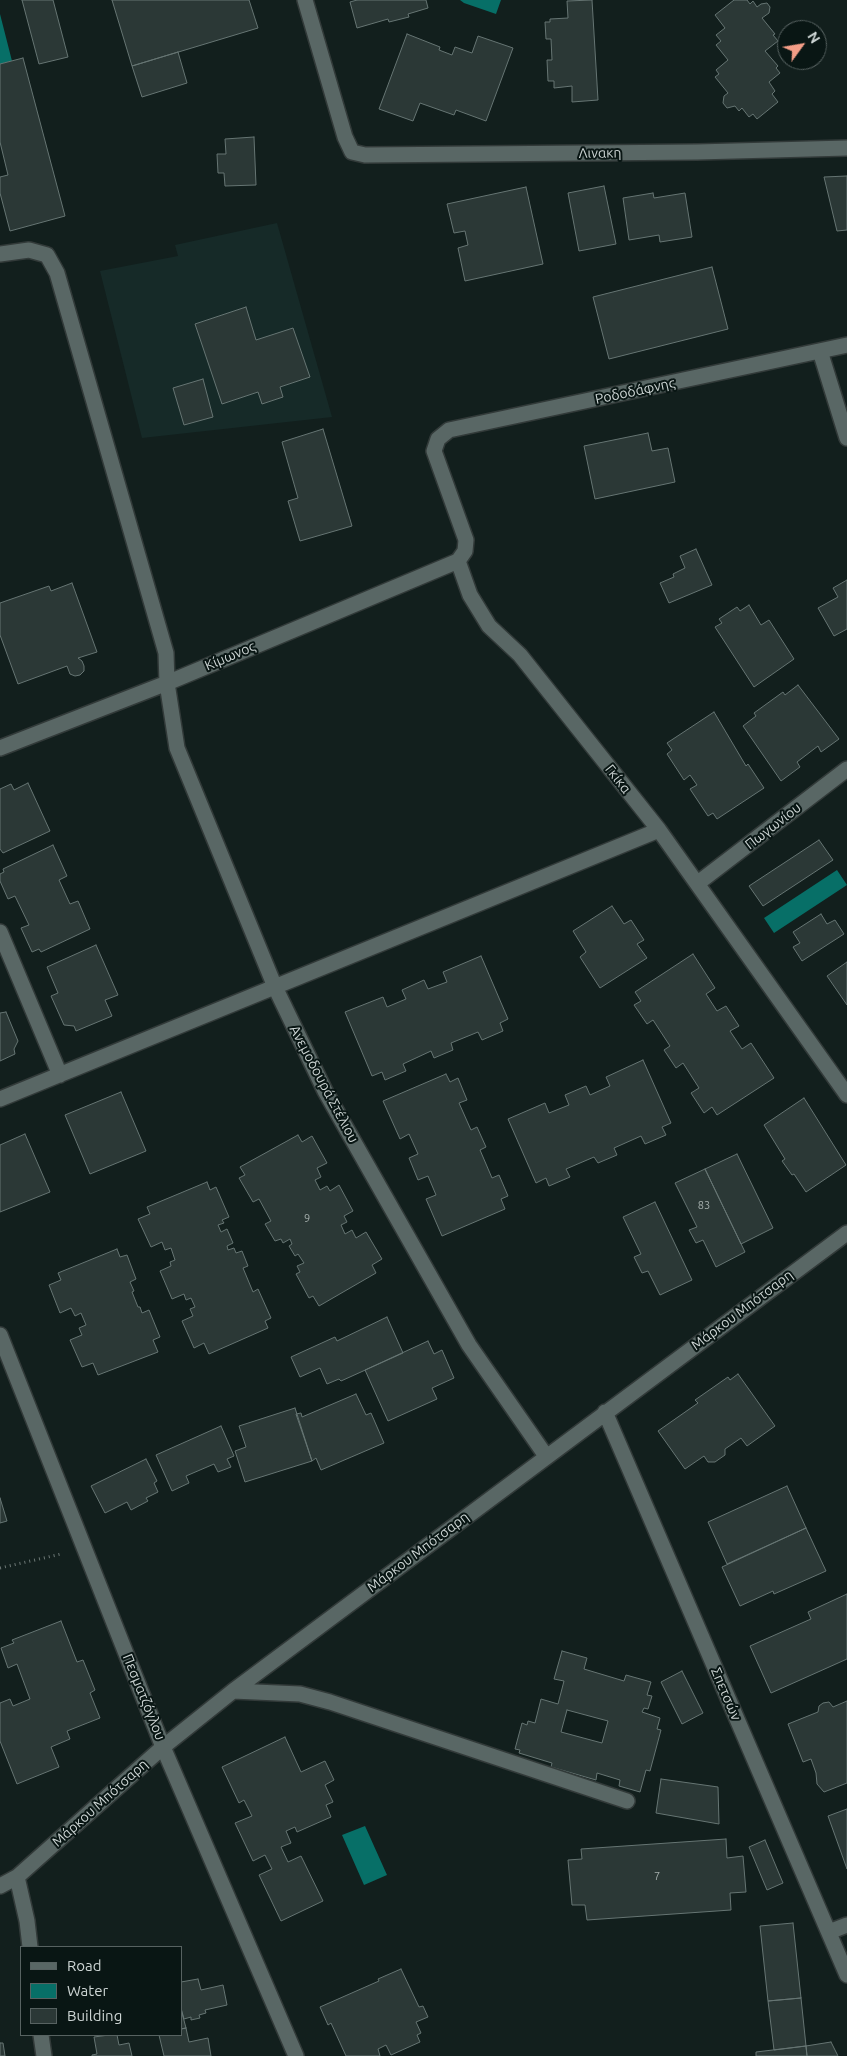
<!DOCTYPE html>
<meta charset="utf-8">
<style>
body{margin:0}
#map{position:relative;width:847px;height:2056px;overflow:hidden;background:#121f1d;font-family:Ubuntu,sans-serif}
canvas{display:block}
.legend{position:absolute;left:20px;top:1946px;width:162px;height:90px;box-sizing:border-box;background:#091614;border:1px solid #576261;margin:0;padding:6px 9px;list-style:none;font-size:15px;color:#cdd5d4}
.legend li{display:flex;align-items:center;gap:10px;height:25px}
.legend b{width:25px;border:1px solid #576261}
.north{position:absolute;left:777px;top:20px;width:50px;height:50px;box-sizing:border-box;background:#091614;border:1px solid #576261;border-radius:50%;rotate:58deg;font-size:14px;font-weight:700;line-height:20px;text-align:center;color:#cdd5d4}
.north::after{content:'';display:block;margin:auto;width:18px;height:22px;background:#f49e87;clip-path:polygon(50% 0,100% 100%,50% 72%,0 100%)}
</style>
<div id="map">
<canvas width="847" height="2056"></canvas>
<ul class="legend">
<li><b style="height:6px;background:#596765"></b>Road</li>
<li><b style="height:14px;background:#076f67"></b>Water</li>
<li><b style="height:14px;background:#2b3836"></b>Building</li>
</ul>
<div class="north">N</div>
</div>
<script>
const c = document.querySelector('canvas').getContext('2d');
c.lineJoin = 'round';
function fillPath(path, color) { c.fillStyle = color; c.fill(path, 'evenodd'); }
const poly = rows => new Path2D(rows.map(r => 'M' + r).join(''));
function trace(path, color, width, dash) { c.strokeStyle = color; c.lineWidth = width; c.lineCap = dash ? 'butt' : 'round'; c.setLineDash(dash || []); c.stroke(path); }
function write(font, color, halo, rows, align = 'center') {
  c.font = font + ' Ubuntu,sans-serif'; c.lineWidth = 4; c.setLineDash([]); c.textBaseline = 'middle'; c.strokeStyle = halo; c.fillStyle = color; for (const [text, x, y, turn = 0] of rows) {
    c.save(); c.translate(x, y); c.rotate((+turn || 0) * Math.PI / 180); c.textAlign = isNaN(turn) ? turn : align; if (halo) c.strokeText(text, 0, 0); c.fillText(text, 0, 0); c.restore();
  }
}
fillPath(poly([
 [277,223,332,417,142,438,100,271,178,256,175,245]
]), '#162a28');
fillPath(poly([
 [460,0,501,0,496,14,464,3],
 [0,14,12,61,0,64],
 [837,870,847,885,774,933,764,918],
 [365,1826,387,1875,364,1885,342,1835]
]), '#076f67');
const building = poly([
 [22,0,53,0,68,57,39,64,22,0],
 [112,0,249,0,258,28,132,66,112,0],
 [357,0,426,0,428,8,408,14,409,17,389,22,388,19,357,28,350,2,357,0],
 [592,0,598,100,572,102,572,86,554,88,554,81,548,81,547,60,552,60,551,39,546,39,545,22,550,22,550,19,568,18,567,1,592,0],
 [734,0,747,0,750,4,753,1,757,7,761,4,767,3,770,7,769,13,762,18,775,34,773,35,778,41,765,51,778,66,776,68,780,73,769,82,775,91,772,94,778,102,757,119,753,114,749,117,742,108,739,111,735,106,727,108,723,103,724,96,728,93,715,77,719,74,716,70,728,60,716,45,721,41,716,35,725,28,715,15,734,0],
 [407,34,440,47,439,50,452,55,455,47,472,53,478,36,513,48,486,121,456,110,454,115,420,103,413,121,379,109,407,34],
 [178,52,187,83,142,97,132,66,178,52],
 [23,58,65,216,10,231,0,193,0,177,8,175,0,142,0,64,23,58],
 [254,137,256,185,225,186,224,173,218,173,217,154,226,154,225,139,254,137],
 [847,176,847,230,837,231,824,177,847,176],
 [604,186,616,244,579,251,568,193,604,186],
 [526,187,543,264,465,281,458,248,468,245,465,231,454,233,447,204,526,187],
 [653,193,654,198,685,193,692,237,660,242,659,235,629,240,623,198,653,193],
 [712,267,728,329,609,359,593,297,712,267],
 [246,307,256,340,293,328,310,377,280,387,283,397,262,404,258,392,222,404,195,324,246,307],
 [203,379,213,417,184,425,173,388,203,379],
 [323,429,352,526,300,541,288,501,298,498,282,442,323,429],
 [648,433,652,451,668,448,675,482,595,499,584,446,648,433],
 [696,549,712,585,669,603,660,583,674,577,673,574,685,568,680,556,696,549],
 [847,580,847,629,834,636,818,608,838,597,833,588,847,580],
 [72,583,97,652,78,658,82,661,84,666,84,671,80,675,75,676,70,674,67,666,18,684,0,635,0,603,49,586,51,591,72,583],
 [749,605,761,625,769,620,794,659,754,687,715,627,722,623,719,619,737,607,740,611,749,605],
 [798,685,839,739,821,752,818,746,797,762,800,767,781,781,743,726,756,716,754,713,783,692,785,695,798,685],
 [714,712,746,766,748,764,764,788,717,819,713,813,708,816,690,789,697,785,690,775,684,780,667,754,672,750,667,743,714,712],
 [28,783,50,831,3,853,0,849,0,789,11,784,14,790,28,783],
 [819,840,833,860,763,906,749,886,819,840],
 [53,845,67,876,59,880,70,904,78,901,90,929,41,952,39,949,32,952,21,928,29,925,15,896,8,899,0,881,0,874,4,872,3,869,53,845],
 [612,906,624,924,631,920,644,940,637,944,647,958,600,988,580,957,586,952,573,931,612,906],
 [821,914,827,924,835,920,844,934,802,961,793,947,800,943,793,932,821,914],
 [96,945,118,995,105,1000,112,1016,76,1031,74,1026,64,1025,51,996,58,993,47,967,96,945],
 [693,954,715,988,706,994,717,1011,726,1006,739,1026,730,1031,742,1049,751,1043,774,1078,717,1115,712,1107,704,1113,691,1093,699,1088,683,1063,676,1068,664,1050,670,1046,653,1020,647,1024,634,1005,641,1001,635,992,693,954],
 [481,956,508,1019,500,1023,503,1031,482,1040,478,1032,451,1043,453,1050,434,1058,431,1051,403,1064,406,1071,385,1080,382,1072,372,1076,345,1012,383,997,387,1007,406,999,402,990,424,980,428,989,447,982,443,972,481,956],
 [847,962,847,1005,827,976,847,962],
 [6,1012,18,1041,14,1049,15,1054,0,1061,0,1013,6,1012],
 [643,1060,671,1123,662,1127,666,1135,645,1144,641,1136,614,1148,617,1155,598,1163,594,1157,566,1169,570,1177,549,1186,546,1178,536,1183,508,1119,545,1103,549,1113,569,1105,565,1095,586,1086,590,1095,610,1086,606,1077,643,1060],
 [446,1074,450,1082,458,1078,467,1100,459,1103,471,1130,477,1127,486,1147,480,1150,492,1178,499,1175,508,1196,501,1199,505,1209,442,1236,426,1199,436,1195,428,1176,418,1180,409,1158,418,1154,409,1134,400,1139,383,1101,446,1074],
 [121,1092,146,1151,90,1174,65,1115,121,1092],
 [804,1098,846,1165,806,1192,794,1174,792,1175,782,1161,785,1159,764,1125,804,1098],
 [25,1134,50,1192,0,1212,0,1145,25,1134],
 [298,1135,302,1142,312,1136,327,1163,317,1168,321,1177,315,1180,320,1190,327,1186,330,1191,339,1185,353,1211,344,1216,347,1222,341,1225,345,1234,352,1230,356,1238,366,1232,382,1259,372,1265,376,1273,319,1306,313,1296,309,1298,296,1274,300,1272,297,1266,304,1263,298,1254,295,1256,289,1246,292,1244,290,1239,283,1243,281,1239,275,1241,265,1224,271,1221,259,1199,253,1202,239,1178,245,1175,240,1167,298,1135],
 [737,1154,773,1228,741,1244,705,1169,737,1154],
 [705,1169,745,1252,716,1267,703,1240,696,1243,689,1230,697,1227,675,1183,705,1169],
 [207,1182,210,1190,216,1187,229,1217,222,1220,224,1223,218,1225,221,1232,227,1229,233,1243,227,1246,228,1250,234,1248,236,1253,242,1251,248,1266,243,1268,253,1292,258,1289,271,1318,265,1321,268,1328,209,1354,204,1343,194,1348,182,1321,193,1316,190,1309,195,1307,191,1298,186,1300,184,1294,172,1299,160,1271,171,1266,170,1262,175,1260,171,1248,165,1250,162,1242,151,1247,138,1219,150,1214,147,1207,207,1182],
 [655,1202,692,1280,660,1295,648,1271,642,1273,634,1257,641,1254,623,1217,655,1202],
 [117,1249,120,1257,127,1255,136,1279,130,1282,134,1291,132,1292,138,1307,140,1307,142,1313,149,1310,160,1337,153,1340,158,1352,98,1375,93,1363,82,1367,70,1340,82,1335,79,1328,86,1325,81,1313,75,1316,71,1308,60,1313,49,1285,61,1280,58,1273,117,1249],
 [387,1317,403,1353,341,1381,339,1379,327,1384,320,1368,300,1377,291,1357,335,1337,337,1341,387,1317],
 [428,1341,434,1354,442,1350,454,1378,432,1388,437,1399,388,1421,365,1370,428,1341],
 [738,1374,775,1426,747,1446,741,1438,725,1449,725,1455,715,1462,708,1462,704,1456,685,1469,658,1431,698,1403,695,1400,728,1377,730,1380,738,1374],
 [356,1394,366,1415,371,1413,384,1443,321,1470,316,1458,312,1461,296,1414,301,1413,302,1417,356,1394],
 [295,1408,312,1461,245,1482,235,1451,246,1447,239,1426,295,1408],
 [221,1426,234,1456,227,1459,231,1467,218,1472,214,1464,186,1476,189,1483,172,1491,156,1455,221,1426],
 [146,1459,157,1481,154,1483,158,1492,146,1498,148,1501,131,1510,127,1502,105,1513,91,1486,146,1459],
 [787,1486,806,1528,727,1564,708,1522,787,1486],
 [0,1498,7,1521,0,1523,0,1498],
 [806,1528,826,1571,774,1594,773,1591,740,1606,722,1567,806,1528],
 [847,1594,847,1659,771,1693,750,1646,811,1619,808,1612,847,1594],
 [61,1621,77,1662,83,1660,95,1690,90,1693,100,1718,67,1731,70,1739,51,1747,59,1767,17,1784,0,1741,0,1703,10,1699,13,1706,30,1699,17,1664,8,1668,1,1648,14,1643,12,1640,61,1621],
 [562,1651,587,1658,584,1669,624,1681,626,1675,651,1682,647,1695,652,1696,648,1709,644,1708,642,1712,660,1718,657,1729,661,1730,650,1771,646,1770,640,1792,619,1786,620,1780,597,1773,596,1780,551,1767,552,1763,519,1753,520,1750,515,1749,522,1723,527,1725,528,1721,535,1723,541,1699,558,1704,564,1681,554,1679,562,1651],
 [567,1710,608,1721,602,1743,561,1732,567,1710],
 [682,1671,703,1713,682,1724,661,1682,682,1671],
 [847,1701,847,1783,824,1792,817,1784,816,1773,811,1759,803,1762,788,1724,818,1712,819,1706,823,1703,829,1702,833,1707,847,1701],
 [285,1737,301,1772,325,1761,334,1780,325,1785,333,1802,326,1805,331,1817,297,1832,295,1827,286,1831,291,1843,281,1847,288,1862,301,1856,323,1901,281,1921,259,1875,272,1869,265,1855,253,1861,235,1823,252,1816,244,1800,239,1803,222,1767,285,1737],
 [661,1779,718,1787,719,1824,656,1813,661,1779],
 [847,1809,847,1869,828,1816,847,1809],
 [726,1839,727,1858,743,1856,746,1892,730,1893,731,1910,587,1920,585,1905,572,1905,568,1860,582,1859,581,1849,726,1839],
 [765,1840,783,1883,767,1890,749,1847,765,1840],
 [793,1923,801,1998,768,2001,760,1926,793,1923],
 [401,1969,419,2007,423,2006,428,2017,416,2022,421,2033,417,2035,420,2042,391,2055,386,2045,378,2049,380,2056,346,2056,331,2023,328,2025,320,2007,379,1981,378,1979,401,1969],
 [198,1979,201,1990,223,1985,227,2005,205,2010,206,2013,199,2015,200,2018,191,2020,191,2017,184,2019,181,2008,181,1982,198,1979],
 [801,1998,806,2046,774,2050,768,2001,801,1998],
 [181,2009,186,2028,181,2029,181,2009],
 [186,2028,189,2042,208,2038,211,2056,164,2056,159,2035,181,2035,181,2029,186,2028],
 [109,2035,117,2035,119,2045,129,2043,132,2056,92,2056,92,2055,97,2054,94,2037,109,2035],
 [831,2042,838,2056,807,2056,806,2046,831,2042],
 [0,2043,3,2043,5,2056,0,2056,0,2043],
 [806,2046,807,2056,756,2056,756,2052,806,2046]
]);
fillPath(building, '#2b3836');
trace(building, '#667573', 1);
const minor = poly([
 [305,0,345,137,352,152,365,155,697,152,847,148],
 [0,254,29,250,47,255,57,273,166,653,167,683,177,748,275,987,325,1091,469,1345,546,1456],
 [820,351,847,438],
 [458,561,470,595,489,626,520,655,659,830,847,1095],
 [0,748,167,683,458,561,465,551,466,540,434,451,438,439,449,430,847,345],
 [698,883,847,769],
 [0,932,60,1075],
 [0,1099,659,830],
 [0,1335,163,1747,296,2056],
 [605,1412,847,1975],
 [233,1691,300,1694,330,1702,627,1801],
 [17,1877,27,1921,30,1947],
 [0,1886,17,1877,163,1747,233,1691,847,1233],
 [829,1932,847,1925],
 [41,2035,44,2056]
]);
trace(minor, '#323a39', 18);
trace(poly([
 [0,1568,61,1554]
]), '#6d7876', 3, [1, 4]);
trace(minor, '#596765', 15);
write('11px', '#a4aeac', null, [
 ["83",704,1205],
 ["9",307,1218],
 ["7",657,1876]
]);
write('14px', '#cdd5d4', '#091614', [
 ["Λινακη",600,153,-1],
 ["Ροδοδάφνης",635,391,-12],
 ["Κίμωνος",230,656,-23],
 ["Γκίκα",618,779,52],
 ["Πωγωνίου",773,826,-38],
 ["Ανεμοδουρά Στέλιου",324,1084,62],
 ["Μάρκου Μπότσαρη",742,1310,-37],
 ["Μάρκου Μπότσαρη",418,1552,-37],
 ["Σπετσών",726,1694,67],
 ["Πεσματζόγλου",144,1697,68],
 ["Μάρκου Μπότσαρη",100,1803,-42]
]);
</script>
